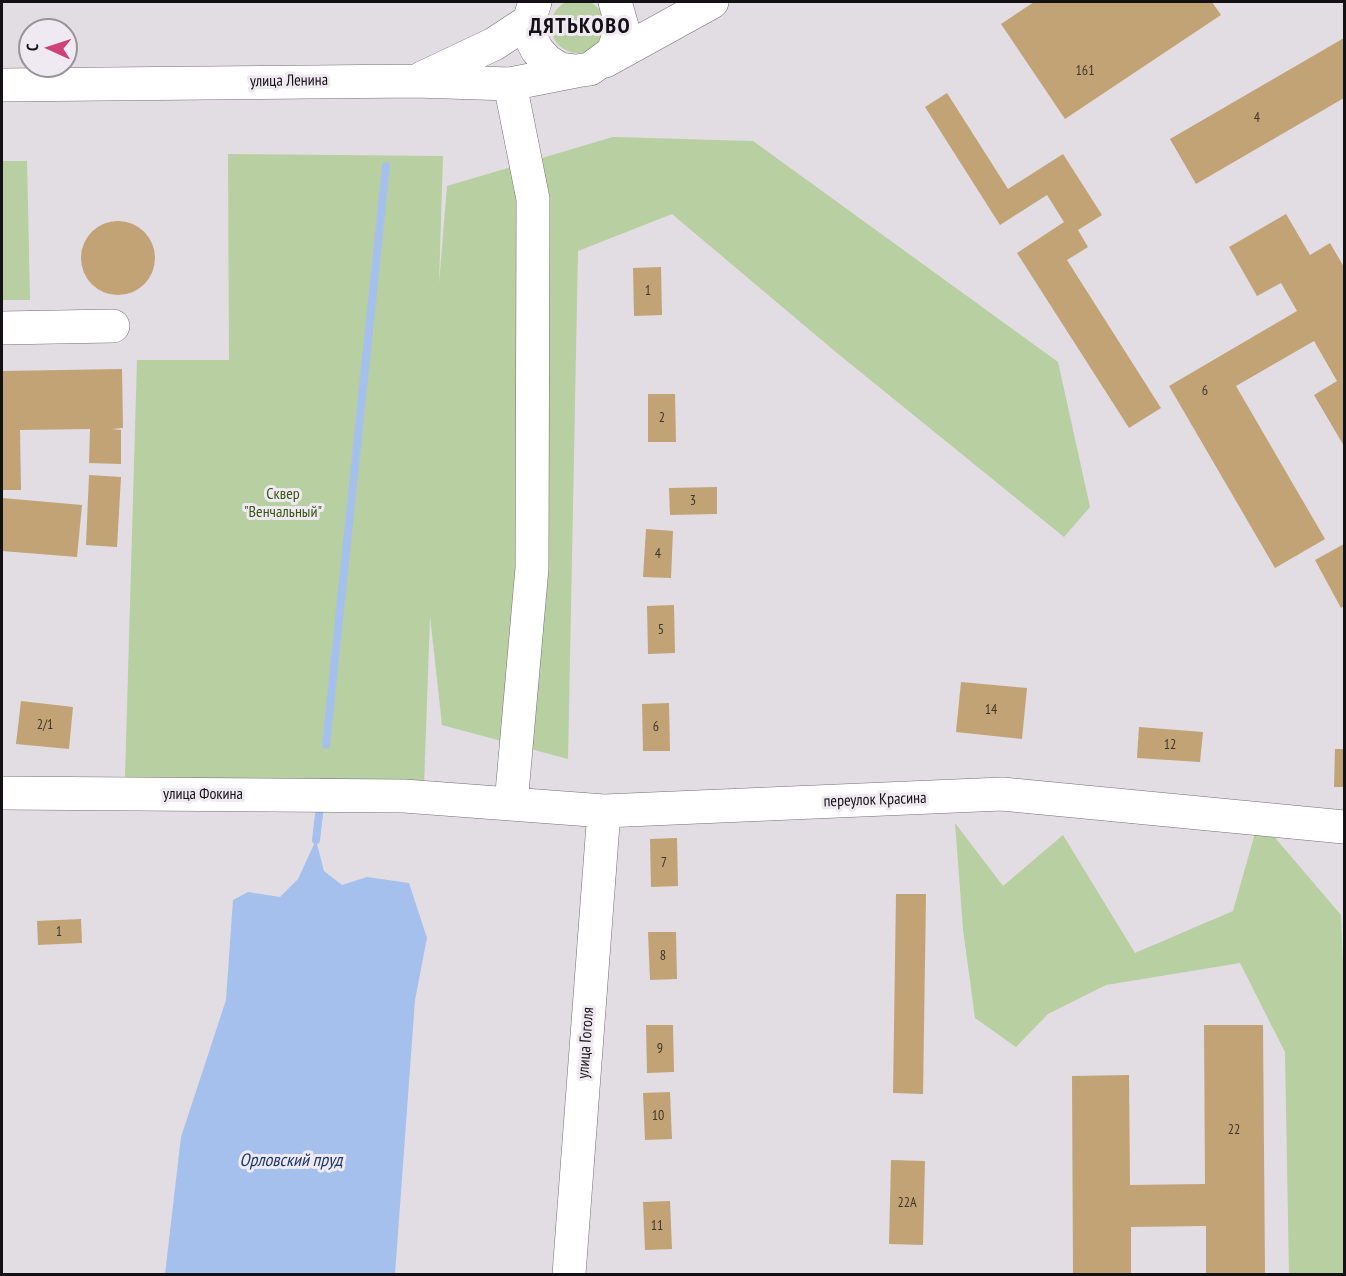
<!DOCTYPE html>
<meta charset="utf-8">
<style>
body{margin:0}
#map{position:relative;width:1346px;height:1276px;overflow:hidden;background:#e2dce3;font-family:"PT Sans Narrow",sans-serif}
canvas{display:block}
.frame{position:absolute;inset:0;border:3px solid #131114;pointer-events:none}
.north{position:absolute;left:18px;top:18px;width:60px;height:60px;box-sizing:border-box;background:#efeaf1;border:2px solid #979399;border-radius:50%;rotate:273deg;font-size:16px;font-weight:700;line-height:24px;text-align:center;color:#131114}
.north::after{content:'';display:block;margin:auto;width:21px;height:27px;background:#cd4379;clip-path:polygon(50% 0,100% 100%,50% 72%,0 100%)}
</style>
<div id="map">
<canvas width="1346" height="1276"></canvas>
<div class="frame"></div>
<div class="north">С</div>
</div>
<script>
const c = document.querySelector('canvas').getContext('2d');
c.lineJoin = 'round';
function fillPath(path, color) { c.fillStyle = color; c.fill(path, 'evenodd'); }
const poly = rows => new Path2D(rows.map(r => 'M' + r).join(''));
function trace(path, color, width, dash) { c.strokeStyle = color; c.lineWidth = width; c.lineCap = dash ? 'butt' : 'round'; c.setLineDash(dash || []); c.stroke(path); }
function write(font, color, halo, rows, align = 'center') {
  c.font = font + ' "PT Sans Narrow",sans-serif'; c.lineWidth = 6; c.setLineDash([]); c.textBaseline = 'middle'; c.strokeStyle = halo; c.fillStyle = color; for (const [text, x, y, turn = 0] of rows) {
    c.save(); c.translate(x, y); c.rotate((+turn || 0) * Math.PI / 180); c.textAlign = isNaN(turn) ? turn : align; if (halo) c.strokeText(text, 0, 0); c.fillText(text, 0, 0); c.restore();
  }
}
fillPath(poly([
 '551 26a27 27 0 1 1 54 0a27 27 0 1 1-54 0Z',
 [613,137,753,141,1058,362,1090,507,1064,537,837,353,672,214,578,251,568,759,442,725,430,616,424,786,125,778,137,360,229,360,228,154,443,156,439,284,447,186],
 [2,161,27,161,30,300,2,300],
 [1259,819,1341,915,1344,988,1344,1274,1289,1274,1285,1052,1240,963,1106,985,1048,1014,1016,1047,975,1018,963,929,955,823,1003,886,1063,835,1135,953,1233,911]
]), '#b7cfa1');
fillPath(poly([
 [316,840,324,871,342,885,367,877,409,883,427,938,415,1000,395,1274,165,1274,181,1137,226,1000,233,900,248,892,280,897,298,879]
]), '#a6c0ed');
trace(poly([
 [326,745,386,166],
 [316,840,320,806]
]), '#a6c0ed', 8);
fillPath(poly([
 [1034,2,1212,2,1221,15,1065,119,1001,24],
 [1344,38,1344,98,1196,184,1170,139],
 [947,93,1008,189,1063,154,1102,215,1078,230,1088,247,1067,260,1161,408,1129,428,1017,253,1064,222,1047,195,1000,225,925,107],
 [1286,214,1310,255,1330,243,1344,267,1344,446,1314,395,1337,381,1314,341,1236,386,1325,539,1275,568,1169,386,1297,311,1281,283,1257,296,1229,247],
 '81 258a37 37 0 1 1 74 0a37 37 0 1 1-74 0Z',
 [661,267,662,315,634,316,633,268],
 [122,369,123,428,112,429,121,430,121,464,89,463,90,429,20,430,21,490,2,490,2,371],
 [648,394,675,394,676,442,648,442],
 [89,475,121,477,117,547,86,545],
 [717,487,717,514,670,515,669,488],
 [2,498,82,505,77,557,2,551],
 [646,529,673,531,671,578,643,577],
 [1344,544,1344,606,1341,608,1315,560],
 [674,605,675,653,648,654,647,606],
 [961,682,1027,688,1022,739,956,732],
 [21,701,73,707,69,749,16,744],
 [669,703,670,751,643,751,642,704],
 [1139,727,1203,732,1200,762,1137,758],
 [1335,749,1344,749,1344,787,1334,787],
 [677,838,678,886,651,887,650,839],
 [896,894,926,894,923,1094,893,1093],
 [81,919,82,943,38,945,37,921],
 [648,932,676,932,677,979,650,980],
 [646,1025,673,1025,674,1072,647,1073],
 [1204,1025,1263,1025,1265,1274,1206,1274,1206,1226,1131,1227,1131,1274,1073,1274,1072,1076,1129,1075,1130,1185,1205,1184],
 [670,1092,672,1139,645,1140,643,1093],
 [891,1160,925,1161,923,1245,889,1244],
 [670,1201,672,1249,645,1250,643,1202]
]), '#c2a375');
const minor = poly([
 [510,84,533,199,532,568,511,804],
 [2,328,113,326],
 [2,793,404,796,604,811,1002,794,1344,827],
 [569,1274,604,811]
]);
const major = poly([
 [535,2,529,21,530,36,537,50,547,61,560,69,576,71,590,69,613,52,622,26,615,2],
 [605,61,712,2],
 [422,78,494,44,529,21],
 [2,85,415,81,510,84,576,71]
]);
trace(minor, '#746f75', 34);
trace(major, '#746f75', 34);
trace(minor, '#fff', 33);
trace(major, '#fff', 33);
write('14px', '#3f362c', null, [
 ["161",1085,71],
 ["4",1257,118],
 ["1",648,291],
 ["6",1205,391],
 ["2",662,418],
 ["3",693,501],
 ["4",658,554],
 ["5",661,630],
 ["14",991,710],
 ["2/1",45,725],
 ["6",656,727],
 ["12",1170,745],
 ["7",664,863],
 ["1",59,932],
 ["8",663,956],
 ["9",660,1049],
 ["10",658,1116],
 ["22",1234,1130],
 ["22А",907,1203],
 ["11",657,1226]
]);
write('16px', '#131114', '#efeaf1', [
 ["улица Ленина",289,81,-1],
 ["улица Фокина",203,794],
 ["переулок Красина",875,800,-2],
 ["улица Гоголя",586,1043,-86]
]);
write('16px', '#395712', '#efeaf1', [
 ["Сквер",283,494],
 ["\"Венчальный\"",283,512]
]);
write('italic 18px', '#1c3970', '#efeaf1', [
 ["Орловский пруд",291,1161]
]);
c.letterSpacing = '1.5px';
write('bold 22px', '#131114', '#efeaf1', [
 ["ДЯТЬКОВО",580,27]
]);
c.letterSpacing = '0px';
</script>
